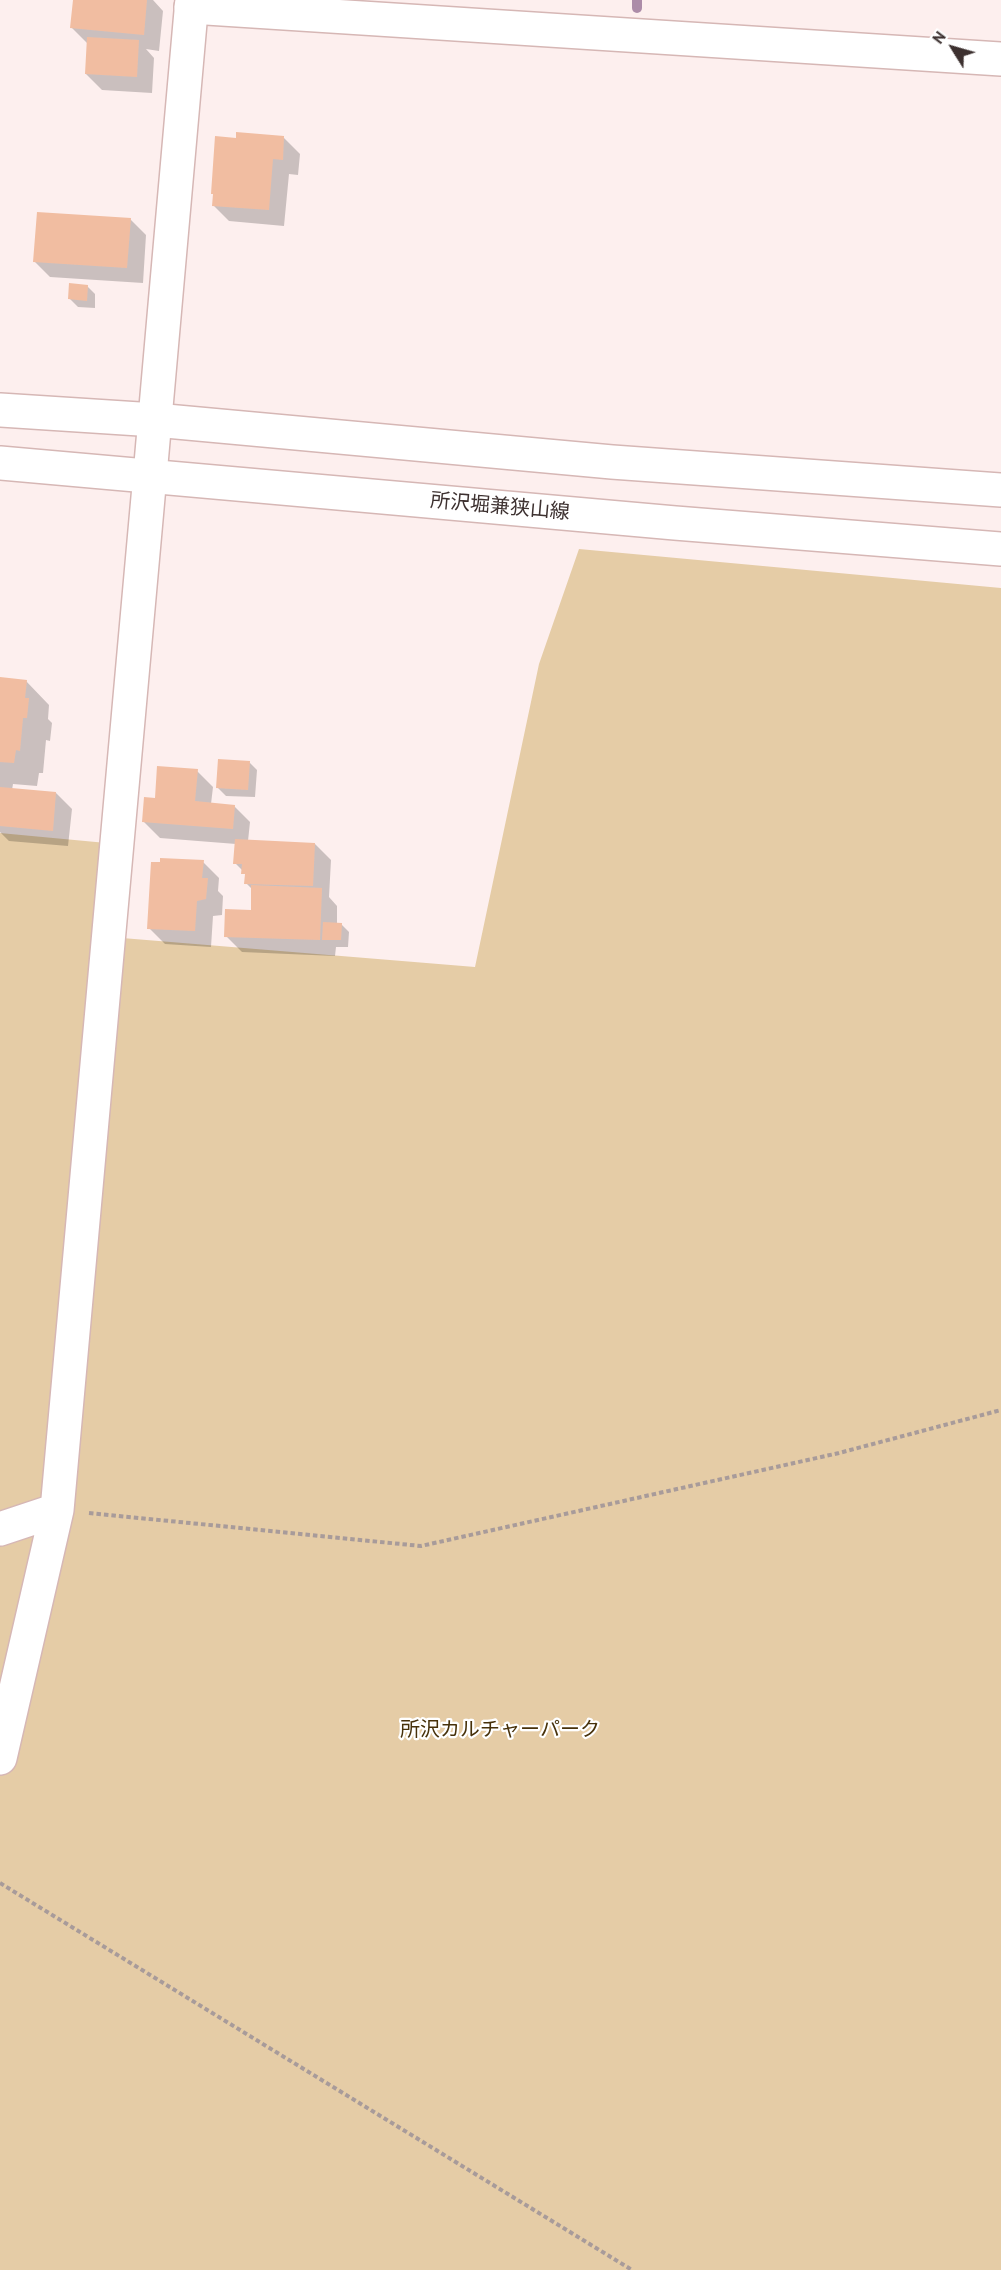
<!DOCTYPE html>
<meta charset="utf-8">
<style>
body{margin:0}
#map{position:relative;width:1001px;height:2270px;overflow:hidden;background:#fdefee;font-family:"PT Sans",sans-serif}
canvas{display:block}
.north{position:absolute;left:923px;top:18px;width:60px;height:60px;-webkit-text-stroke:4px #fff;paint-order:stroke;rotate:307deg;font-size:16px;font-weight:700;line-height:24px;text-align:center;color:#3d3130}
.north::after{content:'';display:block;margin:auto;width:21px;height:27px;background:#3d3130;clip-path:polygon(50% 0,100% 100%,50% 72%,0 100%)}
</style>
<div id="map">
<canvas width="1001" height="2270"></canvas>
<div class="north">N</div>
</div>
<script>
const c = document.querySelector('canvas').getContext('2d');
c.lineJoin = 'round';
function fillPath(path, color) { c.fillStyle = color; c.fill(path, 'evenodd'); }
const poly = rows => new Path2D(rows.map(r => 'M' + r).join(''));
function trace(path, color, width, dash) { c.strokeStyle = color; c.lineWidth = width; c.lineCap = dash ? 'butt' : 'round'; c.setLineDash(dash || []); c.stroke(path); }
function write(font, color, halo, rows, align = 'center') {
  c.font = font + ' "PT Sans","Noto Sans JP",sans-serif'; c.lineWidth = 4.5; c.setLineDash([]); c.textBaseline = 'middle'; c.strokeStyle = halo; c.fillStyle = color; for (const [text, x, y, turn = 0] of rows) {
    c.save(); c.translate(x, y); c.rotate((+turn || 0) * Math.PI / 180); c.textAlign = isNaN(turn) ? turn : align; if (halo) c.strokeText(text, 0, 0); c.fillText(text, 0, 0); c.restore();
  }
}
fillPath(poly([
 [579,549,1001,588,1001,2270,0,2270,0,833,117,844,110,937,475,967,539,664]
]), '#e5cca6');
fillPath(poly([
 [91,0,153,0,163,11,159,51,146,49,154,58,152,93,102,90,86,74,88,44,71,27],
 [284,138,300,154,298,175,289,174,284,226,229,221,213,205,214,195,212,193,238,139],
 [130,219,146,235,143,283,50,277,34,261],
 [87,286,95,294,95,308,78,307,70,299],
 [0,679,26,681,49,705,48,719,52,723,50,741,46,740,43,773,39,773,37,786,13,784,12,790,56,793,72,809,68,846,9,841,0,832],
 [249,762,257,770,255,797,226,796,218,788],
 [197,771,213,787,211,804,234,806,250,822,248,841,315,844,331,860,329,897,337,906,337,924,341,924,349,932,348,947,336,947,335,956,242,952,226,936,252,912,253,890,246,883,246,876,243,871,235,863,236,844,160,838,144,822,156,799],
 [203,862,219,878,218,891,223,896,222,915,213,916,211,947,165,944,149,928]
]), '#0003');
trace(poly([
 [637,8,637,0]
]), '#ac8ca8', 10);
fillPath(poly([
 [73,0,147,0,144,35,70,28],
 [87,37,139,40,137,77,85,74],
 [236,132,284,136,283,160,273,159,269,210,212,206,213,194,211,194,215,136,236,138],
 [37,212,131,218,127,268,33,262],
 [69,283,88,285,87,301,68,299],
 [0,677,27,680,25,698,29,698,27,718,23,718,20,751,16,750,14,763,0,762],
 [218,759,250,761,248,790,216,788],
 [157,766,198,769,195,801,235,805,233,829,142,822,144,797,155,798],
 [0,787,56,792,53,831,0,826],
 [235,839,315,843,313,886,244,884,245,874,241,874,242,864,233,864],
 [160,858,204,860,202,878,208,878,206,899,197,901,195,931,147,929,151,862,160,862],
 [251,885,322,888,320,940,224,937,225,909,251,910],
 [323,922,342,923,341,940,322,940]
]), '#f1bda1');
const minor = poly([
 [191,7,1001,59],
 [0,1529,57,1510],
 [0,1758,57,1510,150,475]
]);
const tertiary = poly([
 [150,475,192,0]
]);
const secondary = poly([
 [0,410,155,420,612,462,1001,490],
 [0,463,675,523,1001,549]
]);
trace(minor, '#d6b7b5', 36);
trace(tertiary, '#d6b7b5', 36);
trace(secondary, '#d6b7b5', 36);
trace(poly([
 [89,1513,421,1546,839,1453,1001,1410],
 [0,1883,632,2270]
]), '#a89b9a', 4, [4.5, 3]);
trace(minor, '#fff', 33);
trace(tertiary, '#fff', 33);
trace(secondary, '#fff', 33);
write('20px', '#3d3130', '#fff', [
 ["所沢堀兼狭山線",500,507,5]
]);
write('20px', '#47310a', '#fff', [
 ["所沢カルチャーパーク",500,1730]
]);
</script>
